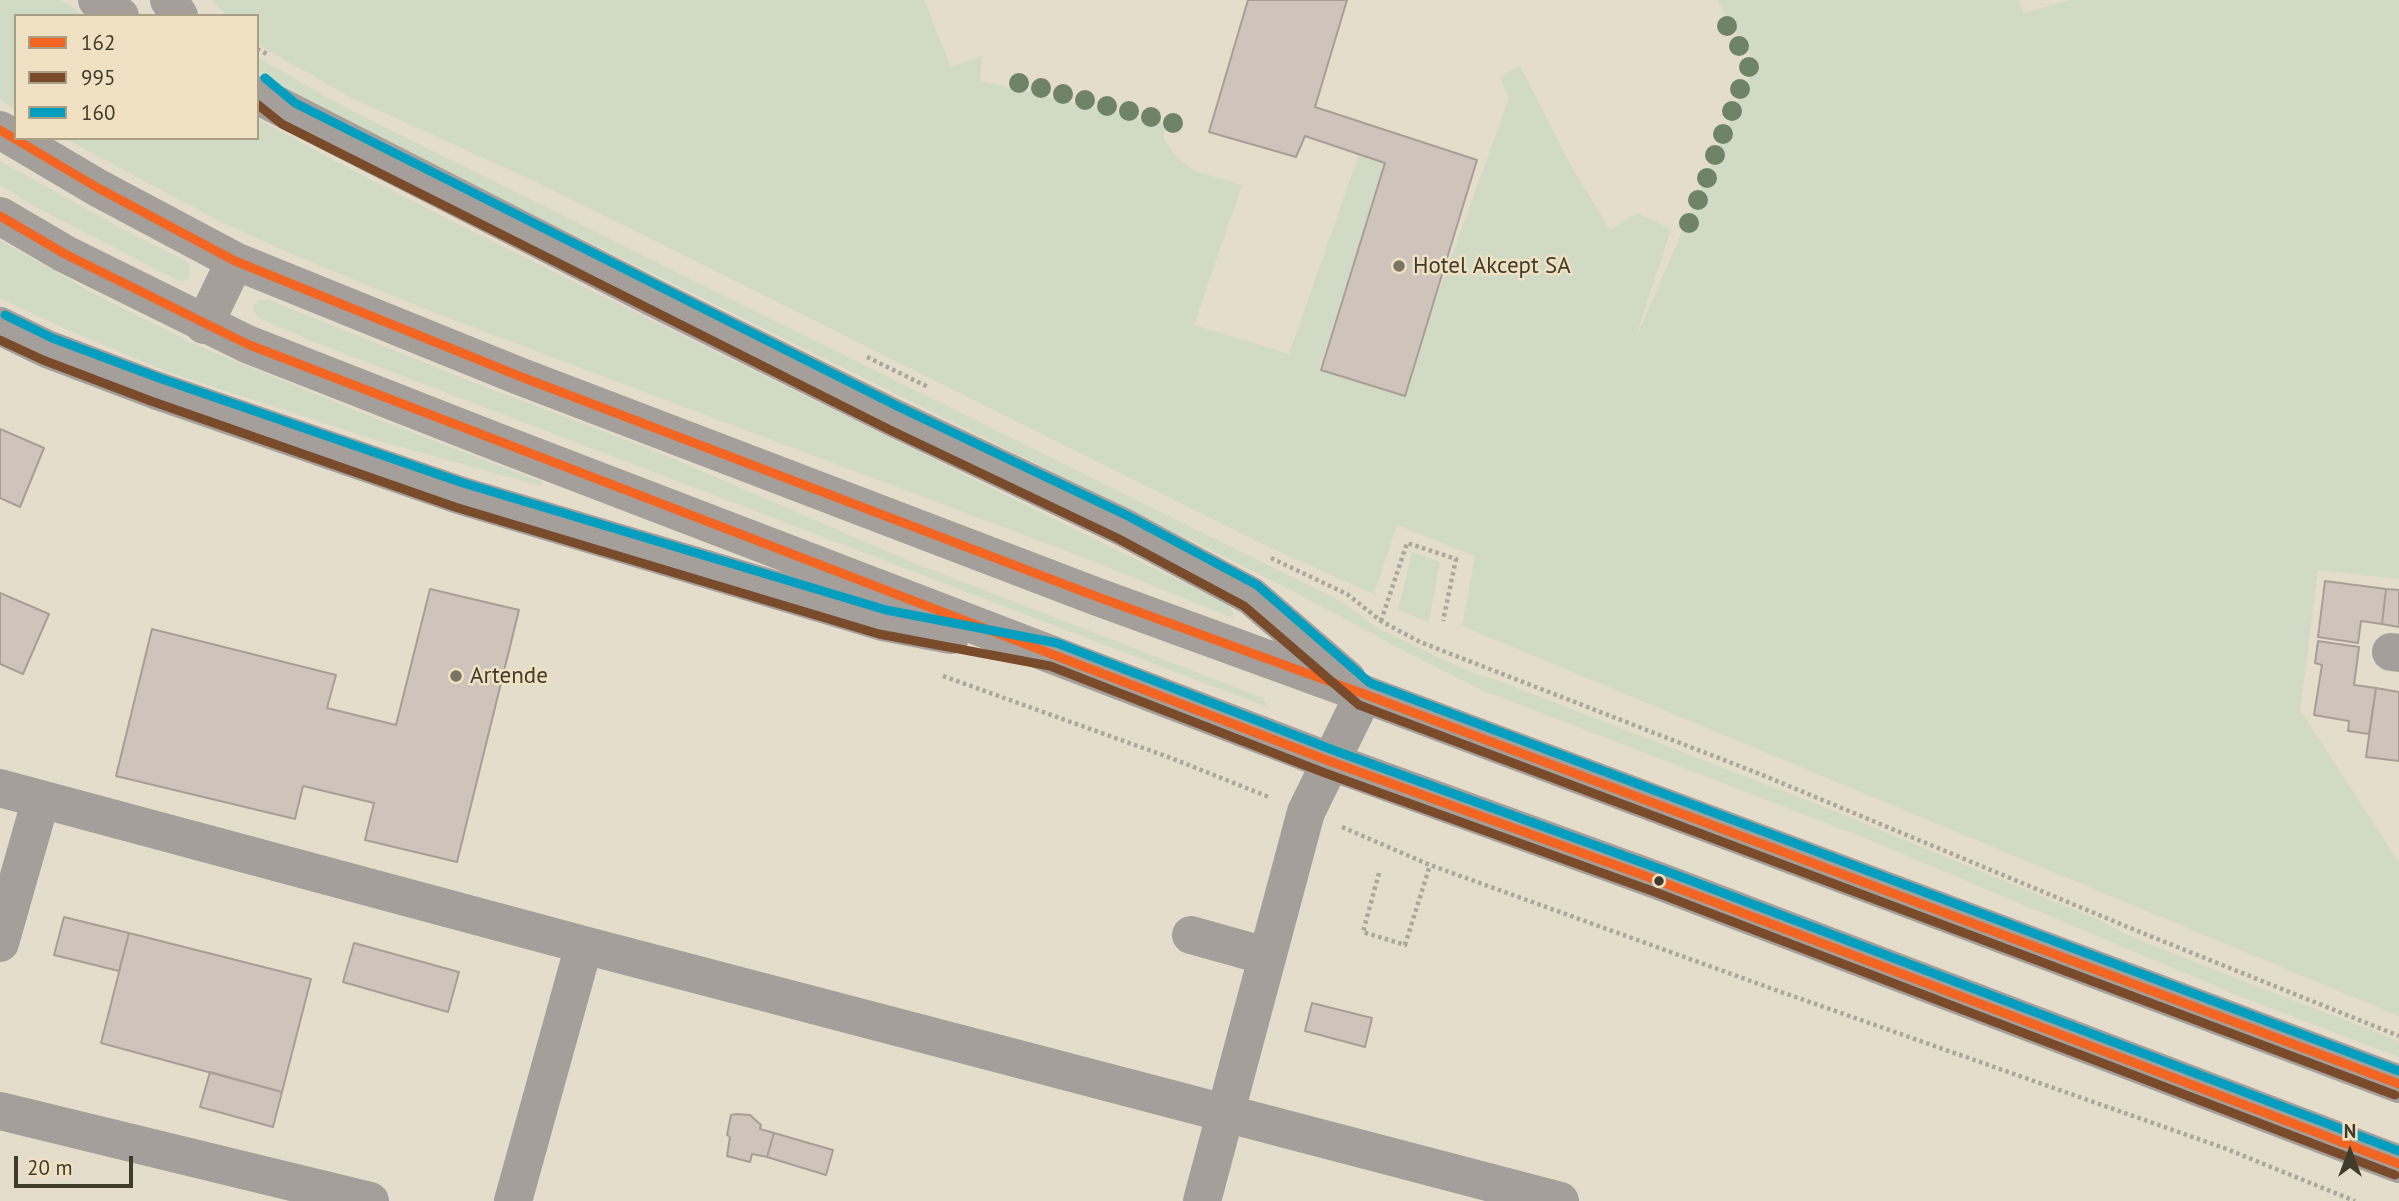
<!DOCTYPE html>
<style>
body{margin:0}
#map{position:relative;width:2399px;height:1201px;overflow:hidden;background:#e4ddcc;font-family:"PT Sans",sans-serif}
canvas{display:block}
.legend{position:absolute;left:14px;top:14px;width:245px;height:126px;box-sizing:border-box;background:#efe1c1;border:2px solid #a99f86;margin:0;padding:9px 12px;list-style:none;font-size:21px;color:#413b2e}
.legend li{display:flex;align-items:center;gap:14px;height:35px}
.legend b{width:35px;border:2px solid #a99f86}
.north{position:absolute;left:2315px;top:1117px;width:70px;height:70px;-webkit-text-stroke:5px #efe1c1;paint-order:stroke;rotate:0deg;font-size:19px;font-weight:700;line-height:28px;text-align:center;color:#413b2e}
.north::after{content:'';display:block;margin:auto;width:24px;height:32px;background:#413b2e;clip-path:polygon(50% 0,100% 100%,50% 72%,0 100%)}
.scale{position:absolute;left:14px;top:1156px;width:119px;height:32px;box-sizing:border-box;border:4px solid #413b2e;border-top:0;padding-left:9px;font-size:21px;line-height:24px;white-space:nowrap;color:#413b2e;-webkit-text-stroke:5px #efe1c1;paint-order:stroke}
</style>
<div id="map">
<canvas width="2399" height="1201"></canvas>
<ul class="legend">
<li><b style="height:9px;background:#f26522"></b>162</li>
<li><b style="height:9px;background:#7a4b2a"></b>995</li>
<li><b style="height:9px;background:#069ebe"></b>160</li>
</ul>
<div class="north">N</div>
<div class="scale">20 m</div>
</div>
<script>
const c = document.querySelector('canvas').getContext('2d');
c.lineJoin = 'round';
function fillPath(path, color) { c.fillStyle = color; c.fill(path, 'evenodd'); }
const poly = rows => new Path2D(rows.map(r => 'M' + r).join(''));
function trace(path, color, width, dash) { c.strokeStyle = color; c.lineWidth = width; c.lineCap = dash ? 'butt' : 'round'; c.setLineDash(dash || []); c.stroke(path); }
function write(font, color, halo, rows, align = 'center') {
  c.font = font + ' "PT Sans",sans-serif'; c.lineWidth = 5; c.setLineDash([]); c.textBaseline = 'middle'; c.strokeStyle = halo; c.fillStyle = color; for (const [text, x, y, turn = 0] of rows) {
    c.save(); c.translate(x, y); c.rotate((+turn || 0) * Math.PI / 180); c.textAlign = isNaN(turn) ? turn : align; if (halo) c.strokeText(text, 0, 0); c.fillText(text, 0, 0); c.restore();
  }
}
fillPath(poly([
 [0,0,61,0,85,16,16,16,16,109,0,100],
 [212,0,924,0,951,67,982,56,980,81,1165,124,1164,140,1178,159,1195,171,1242,185,1194,325,1289,354,1359,154,1386,164,1319,369,1401,396,1509,98,1500,77,1520,66,1571,166,1610,230,1637,213,1671,229,1635,340,1755,64,1717,0,2019,0,2023,13,2070,0,2399,0,2399,579,2318,570,2300,710,2399,862,2399,1016,1462,626,1475,556,1397,525,1374,594,1271,548,551,189,350,97,257,44,257,16,227,16],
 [257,57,344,107,1342,602,1377,628,1438,657,1478,675,1496,680,1824,807,2092,917,2134,938,2250,984,2374,1031,2399,1042,2399,1057,2244,998,1865,838,1482,690,1397,647,1287,588,486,191,281,86,257,72],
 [257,118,331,159,463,227,1226,604,1233,612,1233,618,1085,558,430,311,294,255,221,222,64,138,257,138],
 [0,161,122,229,186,261,190,267,189,278,182,282,159,271,30,204,0,185],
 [0,240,98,296,196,345,374,418,542,482,541,486,376,440,168,372,68,330,0,298],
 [259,300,269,300,467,380,653,450,914,563,1263,698,1267,707,309,340,257,317,253,307],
 [1412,552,1440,562,1429,622,1398,610]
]), '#d0dac5');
const building = poly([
 [1248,0,1347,0,1315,107,1477,160,1405,396,1321,370,1385,163,1305,136,1296,157,1209,132,1248,0],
 [0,429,44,448,20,507,0,498,0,429],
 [2325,581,2386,589,2382,624,2361,621,2358,643,2318,637,2325,581],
 [430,589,519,610,457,862,365,840,374,803,303,786,295,819,116,776,152,629,336,675,327,708,396,725,430,589],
 [2386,589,2399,590,2399,627,2382,624,2386,589],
 [0,593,49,614,23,674,0,664,0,593],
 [2318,641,2359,647,2354,685,2376,688,2369,734,2348,731,2349,721,2314,715,2322,665,2315,663,2318,641],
 [2376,688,2399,692,2399,761,2366,757,2376,688],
 [64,917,129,933,119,971,54,955,64,917],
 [129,933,311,979,282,1092,101,1043,129,933],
 [354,943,459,972,448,1012,343,982,354,943],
 [1312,1003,1372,1018,1365,1047,1305,1031,1312,1003],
 [210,1072,282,1092,273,1127,200,1107,210,1072],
 [737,1114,750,1115,761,1125,760,1129,774,1133,767,1157,752,1154,750,1162,727,1156,730,1137,727,1135,731,1115,737,1114],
 [774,1133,833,1150,826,1175,767,1157,774,1133]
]);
fillPath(building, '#cfc4bb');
trace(building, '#a89e96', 2);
trace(poly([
 [257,49,269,55],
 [867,357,928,387],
 [1271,558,1347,594,1381,621,1420,642,1760,774,2135,930,2399,1036],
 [1381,621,1407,543,1456,559,1443,621],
 [943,676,1171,758,1269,797],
 [1342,827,1430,865,1770,988,2224,1148,2355,1201],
 [1379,873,1363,932,1405,945,1430,865]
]), '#aca69e', 4.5, [3.5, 3.5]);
trace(poly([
 [97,0,120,16],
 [169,0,179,16],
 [257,95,654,298,894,418,1123,527,1251,596,1347,679],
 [0,130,98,188,235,261,519,376,1095,596,1364,694,2399,1084],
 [0,216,65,254,247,344,497,442,1329,761,1659,881,2399,1164],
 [204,325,235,261],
 [0,326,47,349,155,390,459,495,883,622,951,635],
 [2391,652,2399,653],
 [0,788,584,945,1560,1201],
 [1191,935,1266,956],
 [0,943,41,799],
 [0,1111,370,1201],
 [513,1201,584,945],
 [1202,1201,1306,812,1364,694]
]), '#a49f9b', 38);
trace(poly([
 [0,130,98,188,235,261,519,376,1095,596,1364,694,2399,1084],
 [0,216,65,254,247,344,1329,761,1659,881,2399,1164]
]), '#f26522', 9);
trace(poly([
 [257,104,282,124,888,429,1117,538,1244,606,1359,705,2395,1095],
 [0,340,43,360,151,401,455,507,879,634,1050,666,1325,773,1655,892,2395,1175]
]), '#7a4b2a', 9);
trace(poly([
 [265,78,295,103,899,407,1128,516,1257,585,1370,683,2399,1071],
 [5,315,52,338,159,378,463,483,886,610,1057,643,1333,750,1663,870,2399,1151]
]), '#069ebe', 9);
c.fillStyle = '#6f8467';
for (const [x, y] of [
 [1727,26],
 [1739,46],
 [1749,67],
 [1019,83],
 [1041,88],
 [1740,89],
 [1063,94],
 [1085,100],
 [1107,106],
 [1129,111],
 [1732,111],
 [1151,117],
 [1173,123],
 [1723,134],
 [1715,155],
 [1707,178],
 [1698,200],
 [1689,223]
]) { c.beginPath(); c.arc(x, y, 10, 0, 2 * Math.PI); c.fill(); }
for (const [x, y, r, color] of [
 [1399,266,7,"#7a7465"],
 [456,676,7,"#7a7465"],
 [1659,881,6,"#413b2e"]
]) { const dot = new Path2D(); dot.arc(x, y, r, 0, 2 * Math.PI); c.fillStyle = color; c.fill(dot); trace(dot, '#efe1c1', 2.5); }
write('23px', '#413b2e', '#efe1c1', [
 ["Hotel Akcept SA",1413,266],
 ["Artende",470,676]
], 'left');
</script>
